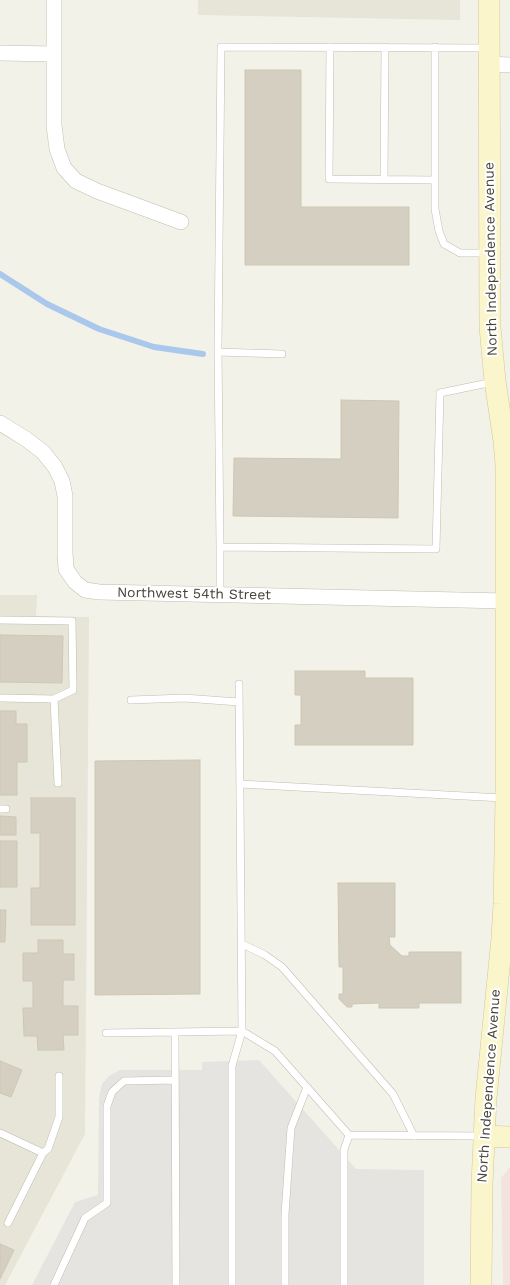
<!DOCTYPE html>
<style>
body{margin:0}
canvas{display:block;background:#f3f2e9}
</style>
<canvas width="510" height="1285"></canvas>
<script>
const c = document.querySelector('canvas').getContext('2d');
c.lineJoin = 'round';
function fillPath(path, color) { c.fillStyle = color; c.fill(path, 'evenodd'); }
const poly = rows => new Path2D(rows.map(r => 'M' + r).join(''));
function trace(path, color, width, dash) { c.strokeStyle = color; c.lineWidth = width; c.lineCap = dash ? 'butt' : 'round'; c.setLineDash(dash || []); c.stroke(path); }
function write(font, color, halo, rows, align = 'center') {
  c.font = font + ' "Work Sans",sans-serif'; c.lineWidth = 4; c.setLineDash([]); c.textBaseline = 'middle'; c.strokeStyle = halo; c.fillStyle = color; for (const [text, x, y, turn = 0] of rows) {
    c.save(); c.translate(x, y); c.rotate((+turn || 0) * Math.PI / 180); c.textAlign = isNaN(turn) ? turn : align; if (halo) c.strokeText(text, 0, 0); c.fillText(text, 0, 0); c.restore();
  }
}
fillPath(poly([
 [198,0,460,0,460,20,198,15],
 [0,595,37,595,36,616,89,617,85,1134,5,1285,0,1285]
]), '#e7e4d8');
fillPath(poly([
 [510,1167,510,1285,503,1285,501,1178]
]), '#f3e3de');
fillPath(poly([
 [259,1060,356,1169,424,1170,424,1285,32,1285,75,1202,98,1195,99,1097,102,1084,109,1076,120,1070,202,1070,202,1062]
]), '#e5e4e1');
trace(poly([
 [0,274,47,304,99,329,154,347,203,354]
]), '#aac8eb', 6);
const building = poly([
 [245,70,301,70,301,207,409,207,409,265,245,265,245,70],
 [341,400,399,401,398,518,233,516,234,458,341,459,341,400],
 [0,635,63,636,62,683,0,682,0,635],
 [295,671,365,671,365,678,413,678,413,745,295,745,295,725,301,725,301,695,295,695,295,671],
 [0,711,16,711,16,724,27,724,27,762,17,762,17,795,0,795,0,711],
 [200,760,200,994,95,995,95,761,200,760],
 [31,798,75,798,75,925,31,925,31,888,40,888,40,833,31,833,31,798],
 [0,816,16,817,16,835,0,835,0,816],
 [0,841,17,841,17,887,0,887,0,841],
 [338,883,395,883,395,937,389,937,390,945,402,956,409,956,409,952,461,952,461,1003,419,1003,419,1008,379,1008,379,1003,352,1004,352,1007,347,1007,339,999,339,994,343,994,343,967,339,967,338,883],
 [0,910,6,910,5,942,0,942,0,910],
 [38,940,63,940,63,954,74,954,74,980,63,980,63,1006,78,1006,78,1035,63,1035,64,1050,38,1050,37,1036,24,1036,23,1008,33,1008,33,981,23,981,23,953,38,953,38,940],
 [0,1061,22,1070,11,1097,0,1093,0,1061],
 [0,1244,14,1250,0,1279,0,1244]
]);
fillPath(building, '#d4cfc0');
trace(building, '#cec7b3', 1);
const lane = poly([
 [330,47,329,179,435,180],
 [435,47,435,209,439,231,444,244,460,253,487,253],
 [384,179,385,47],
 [218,352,282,354],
 [220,547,218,348,221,47,487,48],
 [220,594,220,547,436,549,440,393,493,382],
 [0,620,72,621,73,690,54,699,0,698],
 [54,699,58,783],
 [131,700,184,698,239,702],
 [240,784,503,798],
 [0,809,6,809],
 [242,944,265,955,282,967,393,1094,414,1136],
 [175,1032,176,1285],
 [106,1033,242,1031,275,1051,349,1135,482,1136],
 [0,1133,43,1153,48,1149,59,1117,59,1076],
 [8,1223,43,1153],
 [54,1285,85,1218,107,1203,107,1106,112,1092,124,1081,175,1080],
 [232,1285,232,1066,242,1031,239,684],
 [285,1285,285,1214,291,1128,307,1087],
 [344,1285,344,1150,349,1135]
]);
const street = poly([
 [54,0,54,125,57,149,64,168,76,181,97,191,181,222],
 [0,53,53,54],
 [489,64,510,65],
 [0,423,26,439,43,452,55,467,62,481,65,496,65,553,66,569,75,582,85,590,99,592,506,601]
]);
const secondary = poly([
 [484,1136,510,1137],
 [481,1285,482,1184,486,1098,502,938,504,904,506,798,506,465,504,441,495,381,490,327,489,0]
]);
trace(lane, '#c1bdaf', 8);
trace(street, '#c1bdaf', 16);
trace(secondary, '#d0c89c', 22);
trace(lane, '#fff', 7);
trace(street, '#fff', 15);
trace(secondary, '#fbf5cc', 21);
write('14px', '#474338', '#fff', [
 ["North Independence Avenue",491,259,-91],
 ["Northwest 54th Street",194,594,1],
 ["North Independence Avenue",489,1086,-86]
]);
</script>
